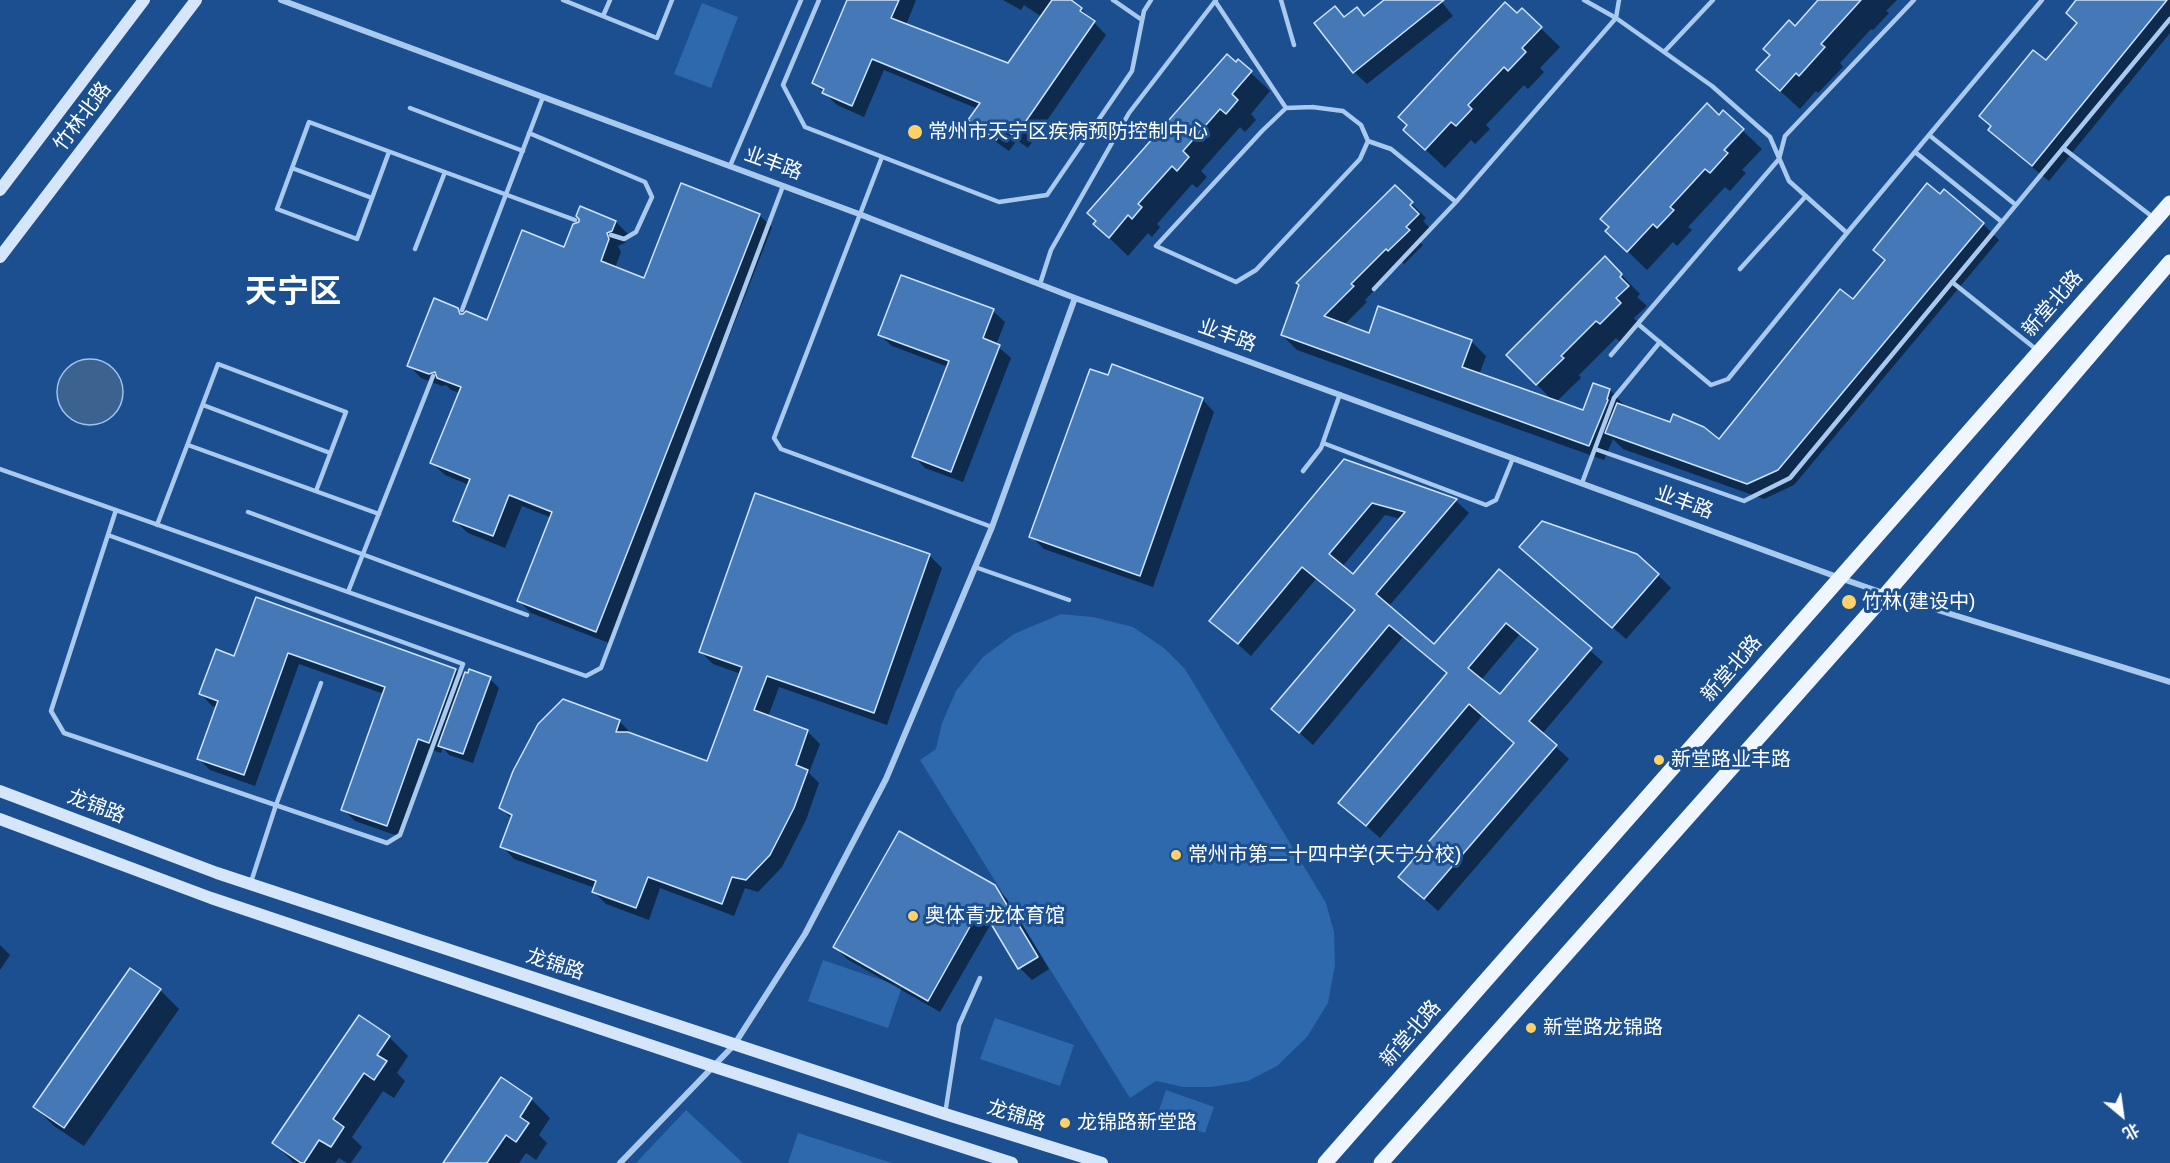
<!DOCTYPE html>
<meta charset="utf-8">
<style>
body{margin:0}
#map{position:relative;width:2170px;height:1163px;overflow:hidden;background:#1b4f8f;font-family:Helvetica,"Noto Sans SC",sans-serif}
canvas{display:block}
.north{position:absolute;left:2092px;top:1085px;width:60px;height:60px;-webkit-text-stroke:4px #1b4f8f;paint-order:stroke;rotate:151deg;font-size:16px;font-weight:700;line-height:24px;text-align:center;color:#fff}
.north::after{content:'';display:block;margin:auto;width:21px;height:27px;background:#fff;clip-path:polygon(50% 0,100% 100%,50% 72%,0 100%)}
</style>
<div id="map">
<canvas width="2170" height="1163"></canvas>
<div class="north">北</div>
</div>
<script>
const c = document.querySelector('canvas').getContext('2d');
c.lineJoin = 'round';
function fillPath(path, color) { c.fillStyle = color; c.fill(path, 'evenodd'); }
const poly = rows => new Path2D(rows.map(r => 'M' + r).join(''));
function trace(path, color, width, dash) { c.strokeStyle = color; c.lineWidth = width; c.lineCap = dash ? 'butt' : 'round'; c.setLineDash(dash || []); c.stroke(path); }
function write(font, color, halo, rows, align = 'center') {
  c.font = font + ' Helvetica,"Noto Sans SC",sans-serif'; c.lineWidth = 6; c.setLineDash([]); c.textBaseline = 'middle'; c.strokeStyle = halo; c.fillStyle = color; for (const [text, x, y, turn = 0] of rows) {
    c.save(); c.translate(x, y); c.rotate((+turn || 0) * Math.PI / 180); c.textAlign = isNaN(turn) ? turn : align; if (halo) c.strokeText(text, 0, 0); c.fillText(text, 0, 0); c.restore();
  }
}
fillPath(poly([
 [702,3,738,17,711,88,674,74],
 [1061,614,1093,617,1133,627,1164,648,1185,669,1326,903,1334,932,1335,965,1328,1003,1307,1037,1277,1066,1248,1081,1212,1087,1183,1087,1156,1081,1130,1098,920,760,936,749,942,723,956,691,983,657,1014,634],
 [823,960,902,987,888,1028,808,1001],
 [995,1018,1074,1045,1060,1086,980,1059],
 [1166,1090,1214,1107,1205,1133,1157,1116],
 [686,1110,743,1163,636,1163],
 [798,1133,892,1163,788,1163]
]), '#2e69ad');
const water = poly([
 '57 392a33 33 0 1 1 66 0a33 33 0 1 1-66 0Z'
]);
fillPath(water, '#3c6290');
trace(water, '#9cc4f0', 1.5);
fillPath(poly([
 [848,0,916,0,906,25,1008,65,1042,17,1024,5,1021,10,1003,0,1069,0,1081,9,1106,35,1028,148,1017,140,1009,151,982,132,970,120,978,109,884,70,864,117,837,105,814,83],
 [1387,0,1440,0,1453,16,1367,84,1354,72,1345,18,1357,9,1365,17],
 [1820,0,1897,0,1886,11,1889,13,1873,30,1871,29,1840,63,1843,67,1818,93,1816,91,1800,109,1778,89,1795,28],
 [2078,0,2170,0,2170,33,2049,181,2006,146,1990,130,1992,127,1981,116,2047,62,2078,24],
 [1522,10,1560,47,1540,68,1544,72,1528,89,1524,85,1486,125,1490,129,1475,144,1471,140,1445,168,1424,148],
 [1239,62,1270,91,1251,114,1256,120,1245,132,1240,127,1201,171,1207,177,1197,188,1192,184,1157,224,1160,227,1152,237,1148,233,1128,256,1095,224],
 [1707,105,1719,117,1723,112,1762,149,1742,170,1746,173,1730,191,1725,187,1688,227,1692,230,1677,246,1673,242,1647,270,1607,231,1610,227,1602,219],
 [1738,132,1741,134,1720,157,1718,155],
 [1395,187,1426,218,1423,221,1432,230,1420,242,1423,245,1404,264,1402,262,1365,300,1367,302,1344,325,1370,335,1471,341,1486,356,1479,375,1554,402,1508,355,1605,258,1640,294,1637,297,1647,306,1634,318,1639,323,1620,342,1616,338,1579,375,1581,378,1556,402,1584,412,1610,390,1624,405,1624,407,1719,441,1853,302,1886,261,1875,250,1983,224,1999,240,1794,485,1764,499,1623,449,1613,439,1604,460,1297,350,1282,335],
 [759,215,772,227,609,643,531,613,519,601,552,518,522,506,505,548,468,533,455,521,469,485,445,475,432,463,460,393,451,390,446,385,442,386,421,378,409,365,457,309,464,316,488,321,565,249,616,222,628,234,625,243,618,246,621,252,615,268,645,280],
 [993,311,1005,322,996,345,1011,358,963,482,925,468,914,456,948,367,892,346,880,335],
 [1202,399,1214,412,1153,587,1044,549,1031,536],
 [1345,461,1456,501,1469,513,1389,606,1435,646,1499,571,1603,662,1542,734,1569,759,1438,911,1400,877,1515,744,1482,716,1380,838,1340,803,1448,674,1403,637,1313,745,1273,709,1356,611,1316,579,1251,656,1211,620],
 [1385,515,1401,519,1353,576,1342,567],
 [1520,634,1539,650,1500,696,1481,680],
 [756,495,930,556,942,568,887,725,779,687,768,717,807,731,820,744,809,773,819,783,806,820,782,867,758,892,745,888,734,916,660,888,649,920,606,904,594,892,595,888,514,859,502,846,512,819,501,808,619,721,632,734,708,763,741,674,713,664,701,652],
 [1521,547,1658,575,1671,588,1626,639],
 [257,599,456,670,464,679,490,679,499,688,473,763,449,755,443,748,441,753,429,749,398,836,355,821,343,809,384,694,299,664,255,786,210,770,199,759,217,707,212,706,201,694,235,658],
 [994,886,1007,899,1049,969,1032,980,1020,968,992,922,940,1012,847,959,835,947],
 [0,945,10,955,0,970],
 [160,990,179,1009,84,1146,54,1126,35,1107],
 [359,1017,389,1037,408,1056,397,1073,405,1081,394,1098,383,1091,352,1137,362,1147,351,1163,347,1163,339,1158,335,1163,294,1163,274,1143],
 [531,1099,550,1118,539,1135,547,1143,536,1160,526,1153,519,1163,445,1163]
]), '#0007');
const building = poly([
 [847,0,899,0,891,18,1008,63,1052,0,1071,0,1082,8,1080,11,1095,21,1015,137,1004,129,996,140,968,120,980,103,872,59,852,106,822,93,824,89,812,83,847,0],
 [1384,0,1444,0,1353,73,1314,23,1335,6,1344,17,1357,7,1364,16,1384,0],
 [1818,0,1861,0,1821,44,1825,47,1799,76,1796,73,1780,91,1756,70,1770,55,1763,49,1789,20,1795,26,1818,0],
 [2076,0,2167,0,2032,166,1988,130,1991,126,1979,116,2033,50,2046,60,2077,23,2066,13,2076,0],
 [1505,2,1517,13,1522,8,1542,27,1522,48,1526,52,1508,71,1504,67,1468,105,1472,109,1456,126,1451,122,1425,150,1403,130,1407,125,1398,117,1505,2],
 [1227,54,1236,62,1238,59,1252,71,1232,94,1238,100,1226,114,1220,109,1183,151,1189,157,1177,171,1172,166,1138,204,1142,207,1132,219,1128,215,1109,238,1093,224,1096,221,1087,213,1227,54],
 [1707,103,1719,115,1723,110,1744,129,1724,150,1728,153,1710,173,1705,169,1670,207,1674,210,1657,228,1653,224,1627,252,1605,231,1609,227,1600,219,1707,103],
 [681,183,760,214,596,632,517,601,552,512,509,495,493,536,453,521,470,479,430,463,461,387,437,378,435,372,429,374,407,366,434,298,458,308,460,314,463,314,466,311,487,320,522,230,564,247,573,224,579,222,579,219,576,216,580,206,616,221,612,231,607,233,609,239,601,261,644,278,681,183],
 [1927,183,1940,194,1944,189,1984,223,1778,470,1747,484,1605,433,1617,403,1670,422,1673,414,1704,427,1719,439,1840,289,1853,299,1885,260,1873,250,1927,183],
 [1395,185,1413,202,1410,205,1419,214,1406,227,1410,230,1388,251,1386,249,1351,284,1354,286,1324,316,1369,333,1378,306,1472,340,1462,367,1583,410,1593,383,1610,389,1607,399,1608,400,1589,446,1281,335,1299,285,1296,283,1395,185],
 [1605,256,1622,274,1620,277,1629,286,1616,298,1621,303,1600,324,1596,321,1561,356,1564,358,1536,385,1506,355,1605,256],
 [901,275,994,309,983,338,1000,345,951,472,912,457,949,361,878,335,901,275],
 [1112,364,1203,398,1140,576,1029,537,1090,369,1108,375,1112,364],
 [1344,459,1457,499,1376,594,1434,644,1499,569,1592,648,1529,721,1557,745,1424,899,1398,877,1514,743,1469,704,1366,826,1338,803,1447,673,1389,625,1299,733,1271,709,1355,610,1302,567,1238,644,1209,621,1344,459],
 [1372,503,1405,512,1353,574,1329,554,1372,503],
 [1506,623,1538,649,1500,694,1468,668,1506,623],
 [755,493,930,554,874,713,767,676,754,710,808,730,796,765,808,770,794,808,770,855,746,880,732,877,722,904,648,877,636,908,592,892,596,881,500,847,512,815,499,808,513,771,538,724,563,699,620,720,616,732,628,732,707,761,742,667,699,652,755,493],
 [1542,521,1637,554,1659,574,1612,628,1519,547,1542,521],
 [256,597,456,669,429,743,418,739,387,826,341,810,385,687,288,653,244,775,197,759,218,701,199,694,216,649,234,656,256,597],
 [469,669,491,677,463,754,438,746,465,672,468,673,469,669],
 [899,831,995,885,1038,957,1018,969,981,907,928,1001,833,947,899,831],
 [130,968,161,989,64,1128,33,1107,130,968],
 [359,1015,390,1036,377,1055,387,1061,374,1080,364,1073,333,1119,344,1127,331,1147,319,1140,304,1163,301,1163,272,1143,359,1015],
 [501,1077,532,1098,520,1117,529,1123,516,1142,506,1135,487,1163,443,1163,501,1077]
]);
fillPath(building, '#4478b7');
trace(building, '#cfe3fa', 1.5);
trace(poly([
 [563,0,657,38,672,0],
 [819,0,783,85,805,127,999,202,1047,195,1132,71,1144,11,1151,0],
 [1113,0,1142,20],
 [1281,0,1294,45],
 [1584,0,1616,18,1712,86,1770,137,1789,181,1847,233],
 [1215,1,1286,108],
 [603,16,610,0],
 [1664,52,1713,0],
 [1312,107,1343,111,1361,125,1368,141,1360,159,1256,270,1236,282,1156,246,1262,131,1286,108,1312,107],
 [410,108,523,151],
 [529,133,645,182,652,197,636,232,624,239,611,235],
 [1929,135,2016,205],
 [1368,141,1391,149,1456,202],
 [2063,148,2154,218],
 [389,152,357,239,277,209,309,122,575,220],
 [1915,152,2002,222],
 [882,157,774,438,781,449,992,527],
 [730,166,801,0],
 [292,168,372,198],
 [415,249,445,172],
 [1740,269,1806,196],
 [1952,282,2037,350],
 [1040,284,1051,250,1129,113,1216,0],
 [1374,289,1456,202,1616,18,1619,0],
 [462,310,543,97],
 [1638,324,1711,385,1728,379,1847,233,2042,0],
 [1611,355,1779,159,1785,136,1914,0],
 [203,405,330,453],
 [1323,443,1486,505,1496,500,1513,458],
 [188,445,379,514],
 [1595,449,1744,501,1790,478,2170,19],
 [0,469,586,676,601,668,783,186],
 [1303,471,1321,448,1340,394],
 [1582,483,1614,398,1660,342],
 [248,512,527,615],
 [157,525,218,364,346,412,316,491],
 [108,535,463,664,400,835,387,843,64,733,51,711,116,510],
 [975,567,1069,600],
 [348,592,433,376],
 [251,882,276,805,321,683],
 [945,1114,959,1025,980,978]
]), '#a9c9ee', 4.5);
trace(poly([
 [281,0,859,214,1075,298,1840,578,1886,594,2170,682],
 [620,1163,734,1045,805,934,886,779,992,527,1075,298]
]), '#a9c9ee', 6);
trace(poly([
 [0,190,144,0],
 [0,257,196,0],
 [0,791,217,873,945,1114,1102,1163],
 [0,819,211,898,712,1066,1012,1163]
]), '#d6e6fa', 12);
trace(poly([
 [1325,1163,2170,203],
 [1381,1163,1886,594,2170,262]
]), '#f0f6ff', 15);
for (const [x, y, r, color] of [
 [915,132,8,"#ffd166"],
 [1849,602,8,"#ffd166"],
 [1659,760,6,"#ffd166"],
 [1176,855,6,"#ffd166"],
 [913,916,6,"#ffd166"],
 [1531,1028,6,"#ffd166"],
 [1065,1123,6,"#ffd166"]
]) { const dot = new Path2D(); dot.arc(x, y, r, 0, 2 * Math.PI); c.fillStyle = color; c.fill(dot); trace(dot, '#1b4f8f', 2); }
write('20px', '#fff', '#1b4f8f', [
 ["竹林北路",83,117,-53],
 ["业丰路",773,164,20],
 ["新堂北路",2053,304,-49],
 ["业丰路",1227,336,20],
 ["业丰路",1684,503,20],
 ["新堂北路",1732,669,-49],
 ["龙锦路",96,807,21],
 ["龙锦路",555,965,18],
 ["新堂北路",1411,1034,-49],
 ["龙锦路",1016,1116,17]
]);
write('20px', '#fff', '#1b4f8f', [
 ["常州市天宁区疾病预防控制中心",928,132],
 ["竹林(建设中)",1862,602],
 ["新堂路业丰路",1671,760],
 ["常州市第二十四中学(天宁分校)",1188,855],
 ["奥体青龙体育馆",925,916],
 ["新堂路龙锦路",1543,1028],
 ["龙锦路新堂路",1077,1123]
], 'left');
write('bold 32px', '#fff', '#1b4f8f', [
 ["天宁区",293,293]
]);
</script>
